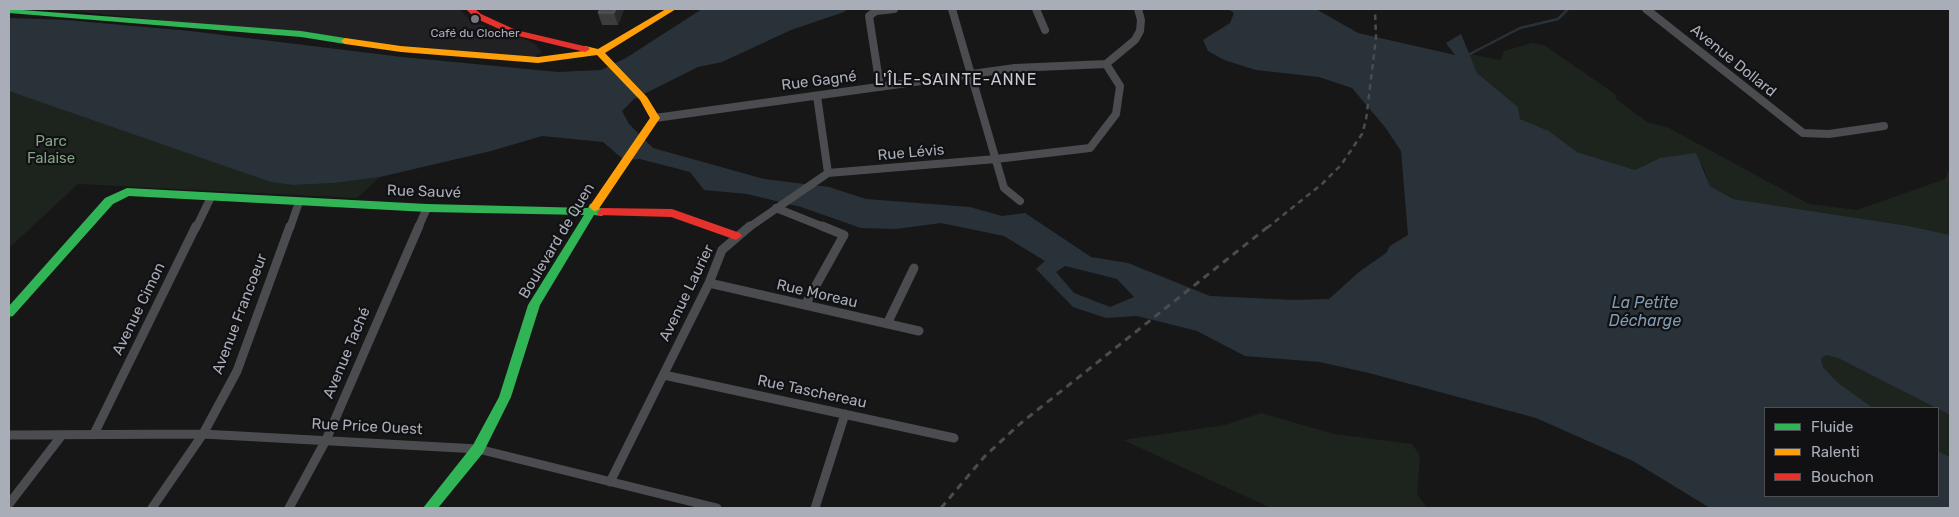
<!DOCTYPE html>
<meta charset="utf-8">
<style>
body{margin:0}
#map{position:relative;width:1959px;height:517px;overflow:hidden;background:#171717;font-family:Rubik,sans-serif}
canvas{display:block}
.frame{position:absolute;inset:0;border:10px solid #a8adb8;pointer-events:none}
.legend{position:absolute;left:1764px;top:407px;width:175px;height:90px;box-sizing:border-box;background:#111113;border:1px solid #4d4f55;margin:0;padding:6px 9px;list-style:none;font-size:15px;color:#a8adb8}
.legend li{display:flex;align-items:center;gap:10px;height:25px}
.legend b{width:25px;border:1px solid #4d4f55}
</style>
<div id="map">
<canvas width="1959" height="517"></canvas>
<div class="frame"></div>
<ul class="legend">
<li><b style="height:6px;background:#30b455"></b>Fluide</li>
<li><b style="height:6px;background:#ff9f0a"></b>Ralenti</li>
<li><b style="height:6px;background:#e5322d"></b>Bouchon</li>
</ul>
</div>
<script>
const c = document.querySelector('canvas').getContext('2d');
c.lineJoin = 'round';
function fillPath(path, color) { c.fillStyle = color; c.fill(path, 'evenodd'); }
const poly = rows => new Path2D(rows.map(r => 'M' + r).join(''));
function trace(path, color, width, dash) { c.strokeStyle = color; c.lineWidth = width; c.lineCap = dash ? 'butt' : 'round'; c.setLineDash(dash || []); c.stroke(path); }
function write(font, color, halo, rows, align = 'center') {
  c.font = font + ' Rubik,sans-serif'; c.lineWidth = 4.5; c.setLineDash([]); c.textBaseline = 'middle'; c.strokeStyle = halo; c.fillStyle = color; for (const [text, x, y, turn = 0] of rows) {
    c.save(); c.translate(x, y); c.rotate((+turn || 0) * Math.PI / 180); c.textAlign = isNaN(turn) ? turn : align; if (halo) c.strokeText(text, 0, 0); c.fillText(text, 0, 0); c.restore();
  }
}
fillPath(poly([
 [54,9,459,9,472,22,524,39,535,44,542,52,534,57,522,58]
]), '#212123');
fillPath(poly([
 [1532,43,1544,45,1615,94,1616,99,1647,122,1669,128,1809,204,1857,210,1945,179,1950,167,1950,235,1909,226,1733,199,1710,186,1702,164,1660,158,1635,170,1577,152,1549,131,1520,119,1518,107,1477,73,1469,54,1501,60,1504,51],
 [9,91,294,185,334,183,380,177,357,198,78,184,9,248],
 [1826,355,1838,358,1937,408,1873,408,1837,382,1823,367,1820,358],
 [1938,409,1950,415,1950,457,1938,451],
 [1261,413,1334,434,1412,444,1420,456,1417,494,1427,508,1271,508,1123,440,1225,425]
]), '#1d241e');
fillPath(poly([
 [702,9,847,9,844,12,791,30,722,62,698,67,634,99,622,111,629,124,653,148,764,179,829,187,866,199,970,207,1002,216,1025,213,1091,257,1128,263,1210,296,1295,300,1329,299,1359,272,1386,253,1390,246,1408,235,1401,151,1385,127,1352,88,1319,77,1256,70,1224,60,1208,51,1203,40,1230,23,1234,13,1228,9,1316,9,1358,33,1455,55,1446,43,1461,34,1477,73,1518,107,1520,119,1549,131,1577,152,1635,170,1660,158,1696,153,1710,186,1733,199,1909,226,1950,235,1950,415,1838,358,1826,355,1821,359,1823,367,1837,382,1873,408,1765,408,1765,496,1938,496,1938,451,1950,457,1950,508,1710,508,1633,461,1536,418,1369,373,1320,362,1245,356,1197,331,1137,316,1106,318,1073,307,1036,269,1045,261,1004,236,941,223,896,229,861,228,801,207,747,194,704,190,690,172,640,159,624,160,603,142,542,136,491,151,380,177,334,183,294,185,271,182,9,91,9,18,66,20,190,31,402,57,558,72,601,70,626,58],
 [1065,266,1117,279,1134,297,1110,307,1074,293,1056,272]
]), '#2a3239');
trace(poly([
 [1466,56,1520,28,1558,19,1568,9]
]), '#2a3239', 2.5);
trace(poly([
 [952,9,1004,188,1020,201],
 [1036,9,1045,30],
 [1646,9,1803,133,1829,134,1884,126],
 [880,87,869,16,876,11,894,9],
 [655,118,1015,68,1106,64],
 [828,173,996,159,1090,148,1116,114,1120,86,1106,64,1135,40,1140,31,1141,20,1138,9],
 [776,208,826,228],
 [196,228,211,197],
 [290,228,299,202],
 [418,228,427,208],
 [748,228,828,173,817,96]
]), '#4b4c50', 8);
trace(poly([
 [709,283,919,331],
 [805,305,844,235,822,226],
 [887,324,914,268],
 [664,375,954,438],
 [94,434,196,226],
 [9,435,203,434,478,449,717,508],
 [610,482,709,283,722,250,750,226],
 [9,504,62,435],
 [152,508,203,434,237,371,290,226],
 [289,508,326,440,419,226],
 [815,508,845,414]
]), '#4b4c50', 9);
fillPath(poly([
 [9,9,301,31,345,38,349,41,345,44,301,37,9,13,9,9],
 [127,188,427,204,588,208,590,204,594,203,598,204,599,208,606,209,607,212,602,216,594,215,540,305,511,397,483,453,438,508,423,508,473,445,499,397,528,305,584,215,427,212,129,196,113,204,13,316,9,317,9,306,105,198,127,188]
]), '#30b455');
fillPath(poly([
 [666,9,676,9,605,53,647,97,660,118,598,210,594,211,589,207,650,118,640,100,597,55,538,63,401,52,345,44,341,41,345,38,401,46,538,57,583,51,580,49,585,46,598,49,666,9]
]), '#ff9f0a');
fillPath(poly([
 [466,9,475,9,481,14,516,30,588,47,590,49,585,52,510,34,475,18,466,9],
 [602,208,672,209,740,233,742,236,736,240,671,217,598,215,597,212,602,208]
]), '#e5322d');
trace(poly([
 [1267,228,1322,184,1341,165,1362,134,1366,120,1376,38,1375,9]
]), '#4b4c4f', 2.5, [5.5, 4.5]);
trace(poly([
 [941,508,985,456,1021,423,1269,226]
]), '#4b4c4f', 3, [7, 5.5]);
fillPath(poly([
 [624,9,618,25,602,25,598,13]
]), '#3d3d3f');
fillPath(poly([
 [616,9,624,9,618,25,614,13]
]), '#29292a');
const building = poly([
 [600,9,616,9,614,13,598,13,600,9]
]);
fillPath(building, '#49494c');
trace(building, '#58595d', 1);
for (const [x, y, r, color] of [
 [475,19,5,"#757880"]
]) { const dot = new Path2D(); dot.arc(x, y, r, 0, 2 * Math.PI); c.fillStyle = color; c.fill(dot); trace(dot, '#111113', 2); }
write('12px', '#a8adb8', '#111113', [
 ["Café du Clocher",475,34]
]);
write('15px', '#a8adb8', '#111113', [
 ["Avenue Dollard",1733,61,39],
 ["Rue Gagné",819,81,-7],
 ["Rue Lévis",911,153,-5],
 ["Rue Sauvé",424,192,2],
 ["Boulevard de Quen",557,241,-59],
 ["Avenue Laurier",687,293,-64],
 ["Rue Moreau",817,294,13],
 ["Avenue Cimon",139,309,-64],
 ["Avenue Francoeur",240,314,-69],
 ["Avenue Taché",347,353,-67],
 ["Rue Taschereau",812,392,12],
 ["Rue Price Ouest",367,427,3]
]);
write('15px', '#7fa381', '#111113', [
 ["Parc",51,142],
 ["Falaise",51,159]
]);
c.letterSpacing = '1px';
write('16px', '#c9ccd4', '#111113', [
 ["L'ÎLE-SAINTE-ANNE",956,80]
]);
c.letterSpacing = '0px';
write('italic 16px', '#7f9bb3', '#111113', [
 ["La Petite",1645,303],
 ["Décharge",1645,321]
]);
</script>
